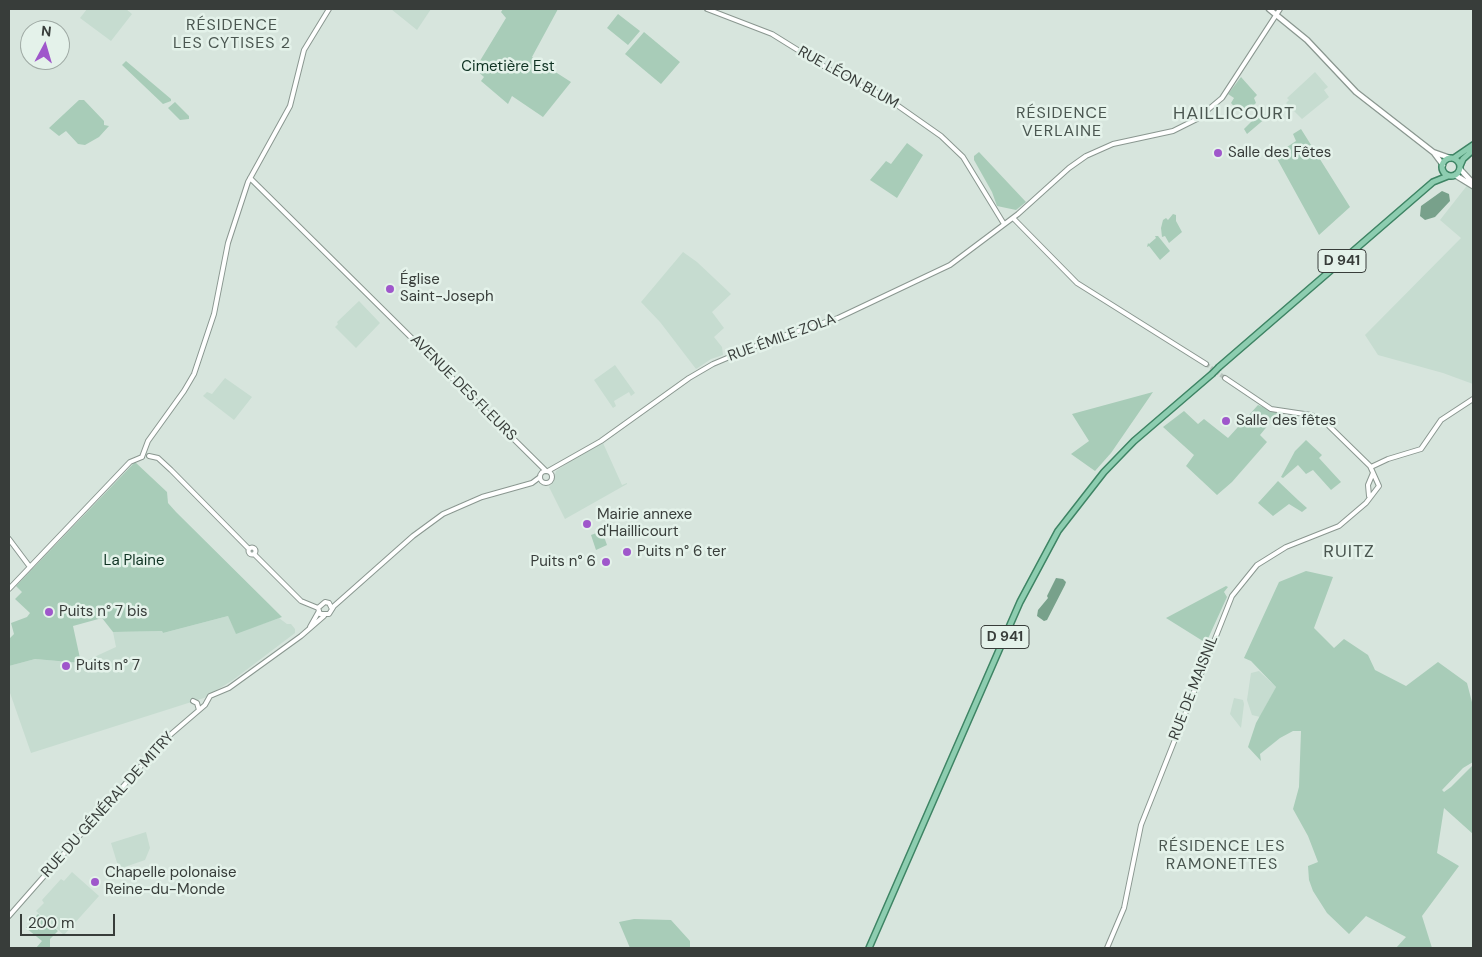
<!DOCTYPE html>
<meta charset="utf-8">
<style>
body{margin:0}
#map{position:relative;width:1482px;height:957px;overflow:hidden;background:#d7e5dd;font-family:"DM Sans",sans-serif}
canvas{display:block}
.frame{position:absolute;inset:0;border:10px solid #383d3a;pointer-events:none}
.north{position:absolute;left:20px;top:20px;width:50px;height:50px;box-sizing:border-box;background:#e4f2ea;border:1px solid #9faaa4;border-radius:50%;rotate:6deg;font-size:14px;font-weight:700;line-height:20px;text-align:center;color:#383d3a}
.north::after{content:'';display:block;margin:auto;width:18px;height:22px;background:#9f57cb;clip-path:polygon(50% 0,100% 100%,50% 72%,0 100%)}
.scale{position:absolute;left:20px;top:914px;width:95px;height:22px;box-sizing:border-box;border:2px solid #383d3a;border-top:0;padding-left:6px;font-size:15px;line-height:18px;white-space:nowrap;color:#383d3a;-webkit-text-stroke:4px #e4f2ea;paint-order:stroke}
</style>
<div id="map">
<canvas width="1482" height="957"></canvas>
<div class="frame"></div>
<div class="north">N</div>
<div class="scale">200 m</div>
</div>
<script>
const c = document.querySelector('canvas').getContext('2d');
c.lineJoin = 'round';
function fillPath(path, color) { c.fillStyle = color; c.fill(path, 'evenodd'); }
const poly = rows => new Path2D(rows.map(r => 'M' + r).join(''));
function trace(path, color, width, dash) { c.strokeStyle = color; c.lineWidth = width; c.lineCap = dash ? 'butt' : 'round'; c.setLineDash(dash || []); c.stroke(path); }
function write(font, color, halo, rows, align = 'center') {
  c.font = font + ' "DM Sans",sans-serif'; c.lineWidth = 5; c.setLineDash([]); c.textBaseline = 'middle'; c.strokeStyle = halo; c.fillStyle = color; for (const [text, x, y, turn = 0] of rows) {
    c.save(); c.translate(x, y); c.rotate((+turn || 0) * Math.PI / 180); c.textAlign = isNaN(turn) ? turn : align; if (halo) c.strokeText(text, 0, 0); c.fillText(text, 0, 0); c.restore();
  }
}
fillPath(poly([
 [87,9,126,9,132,14,111,41,80,18],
 [391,9,431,9,417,30],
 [1315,72,1328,87,1324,90,1329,97,1302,119,1286,103,1289,100,1287,98],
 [1469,183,1473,186,1473,384,1443,373,1378,355,1365,335,1461,238,1440,220],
 [683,252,697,262,731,294,712,312,724,328,714,337,722,347,723,355,711,359,696,369,660,322,641,302],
 [359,301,380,323,356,348,335,327,338,324,337,322],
 [615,365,635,393,631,396,629,392,614,401,616,406,613,408,594,380],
 [225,378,252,397,234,420,203,396,207,392,212,394],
 [603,443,622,485,627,483,627,484,565,519,549,487,553,482,556,471,578,456],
 [228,616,236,633,279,618,287,624,291,624,295,629,295,633,233,680,204,698,31,753,9,690,9,666,35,659,81,663,116,647,113,632,162,631,163,633],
 [1259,671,1276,687,1260,717,1252,715,1247,700,1251,673],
 [1234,698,1243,700,1244,704,1241,728,1230,714],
 [146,832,150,848,145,860,119,869,111,843],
 [72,872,99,896,64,935,36,911,44,903,42,900,61,879,64,881]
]), '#c6dcd0');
fillPath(poly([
 [503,9,558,9,532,57,571,82,543,117,512,96,508,104,481,81,484,77,475,69,506,18,501,12],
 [618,14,640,31,628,45,607,28],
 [644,32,680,62,661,84,625,54],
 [126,61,171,99,171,101,163,104,122,65],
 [1241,77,1257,95,1254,98,1256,103,1242,115,1231,103,1234,98,1228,94],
 [79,100,84,100,104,121,104,125,109,126,99,137,85,145,78,144,66,131,59,136,49,128],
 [175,102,189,116,189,119,180,120,168,108],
 [1262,111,1267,117,1247,134,1244,129],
 [1301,129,1350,207,1319,235,1275,155,1296,141,1293,134],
 [907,143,923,155,897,198,870,180,886,161,891,164],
 [979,152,1026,202,1016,210,997,206,992,192,974,160,974,156],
 [1173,214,1176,215,1176,221,1182,232,1169,243,1165,236,1162,237,1161,228,1163,220,1166,218,1168,220],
 [1155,236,1158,236,1170,251,1160,260,1149,246,1147,247,1148,243,1149,244,1156,238],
 [1153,392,1111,453,1095,471,1071,454,1089,441,1072,414],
 [1258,405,1278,413,1260,435,1267,442,1232,482,1217,495,1186,466,1194,455,1163,427,1184,411,1198,424,1204,419,1228,438],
 [1306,440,1322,455,1319,458,1341,482,1331,490,1313,470,1306,474,1298,465,1283,478,1281,477,1295,451],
 [135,462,167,492,168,503,176,512,282,617,236,634,228,616,163,633,162,631,113,632,102,618,73,626,81,663,35,659,9,666,9,639,14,634,11,623,27,617,30,613,15,599,22,592,16,586],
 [1278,481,1298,500,1307,508,1302,512,1289,504,1273,516,1258,503],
 [602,531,607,545,596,550,591,535],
 [1306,571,1333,577,1314,628,1334,648,1344,639,1368,655,1375,670,1406,686,1438,662,1467,683,1473,706,1473,762,1463,768,1442,790,1444,792,1451,787,1473,765,1473,834,1444,808,1437,853,1459,866,1422,916,1432,948,1396,948,1406,937,1366,916,1349,934,1327,913,1313,891,1309,880,1308,866,1318,862,1308,836,1293,809,1299,787,1301,731,1293,731,1280,738,1260,754,1261,761,1248,747,1256,723,1276,687,1251,661,1244,658,1279,582],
 [1226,586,1228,587,1224,592,1227,597,1206,643,1166,618],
 [38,914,58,931,50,939,50,948,36,948,42,941,26,928],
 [634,919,671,920,690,941,690,948,630,948,619,922]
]), '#a8ccb8');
fillPath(poly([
 [1442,191,1449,194,1450,201,1435,217,1425,220,1420,216,1421,206],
 [1056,578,1063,579,1066,582,1065,585,1047,620,1044,621,1037,616,1038,610,1048,598,1047,596]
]), '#78a18b');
trace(poly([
 [1206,364,1225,378]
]), '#b7c3bc', 4, [4, 2]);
const tertiary = poly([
 [707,9,772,34,830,70,884,96,941,136,963,157,1004,224],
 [250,178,546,471],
 [1013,218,1077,283,1206,364],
 [149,456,158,458,171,470,249,549],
 [142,457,148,441,184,391,194,374,214,314,228,243,248,182,290,106,304,50,329,9],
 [1371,467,1388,459,1421,449,1441,420,1473,399],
 '540 477a6 6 0 1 1 12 0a6 6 0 1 1-12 0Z',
 [548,471,601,441,689,378,713,364,765,342,838,318,950,265,1018,214,1069,168,1086,156,1113,144,1173,131,1197,119,1222,98,1280,9],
 [1369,496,1368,485,1373,473],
 [9,539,30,567],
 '248.5 551a3.5 3.5 0 1 1 7 0a3.5 3.5 0 1 1-7 0Z',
 [254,554,301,601,318,608],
 [9,589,130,462,142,457],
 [332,609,329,603,325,602,318,608,320,614,329,614,334,606,413,536,443,514,482,497,532,483,540,477],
 [310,627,319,611],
 [193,701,197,703,199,710],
 [9,916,163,741,205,705,210,696,229,688,301,636,324,616],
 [1107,948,1124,908,1141,825,1232,596,1257,565,1286,547,1339,526,1366,503,1379,486,1370,466,1326,423,1311,415,1271,409,1225,378]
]);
const secondary = poly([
 [1269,9,1307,40,1356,92,1433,152,1450,158],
 [1434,153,1443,165],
 [1460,169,1472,182],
 [1455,175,1473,186]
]);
const primary = poly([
 [1454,158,1473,145],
 '1442 167a9 9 0 1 1 18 0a9 9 0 1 1-18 0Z',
 [1460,166,1463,159,1473,150],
 [1219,367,1433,182,1448,176],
 [869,948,1020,602,1058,531,1104,472,1134,441,1212,374]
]);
trace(tertiary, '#8a9790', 6);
trace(secondary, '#8a9790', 7);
trace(primary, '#3e8464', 8);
trace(tertiary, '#fff', 4);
trace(secondary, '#fff', 4.5);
trace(primary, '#8dcdb0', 5);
const primaryBridge = poly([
 [1212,374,1219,367]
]);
trace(primaryBridge, '#3e8464', 8, []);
trace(primaryBridge, '#8dcdb0', 5);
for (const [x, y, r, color] of [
 [1218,153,5,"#9f57cb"],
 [390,289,5,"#9f57cb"],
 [1226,421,5,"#9f57cb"],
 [587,524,5,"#9f57cb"],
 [627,552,5,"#9f57cb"],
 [606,562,5,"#9f57cb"],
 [49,612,5,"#9f57cb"],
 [66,666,5,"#9f57cb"],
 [95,882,5,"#9f57cb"]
]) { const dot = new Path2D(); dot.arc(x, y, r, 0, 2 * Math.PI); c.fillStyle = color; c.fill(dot); trace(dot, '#e4f2ea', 2); }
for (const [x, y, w] of [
 [1342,261,48],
 [1005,637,48]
]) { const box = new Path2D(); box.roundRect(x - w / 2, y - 11.5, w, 23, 4); c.fillStyle = '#e4f2ea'; c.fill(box); trace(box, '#383d3a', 1); }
write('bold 14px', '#383d3a', null, [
 ["D 941",1342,261],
 ["D 941",1005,637]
]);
write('15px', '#0f3323', '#e4f2ea', [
 ["Cimetière Est",508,67],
 ["La Plaine",134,561]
]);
write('15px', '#383d3a', '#e4f2ea', [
 ["RUE LÉON BLUM",848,78,29],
 ["RUE ÉMILE ZOLA",782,338,-20],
 ["AVENUE DES FLEURS",463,388,45],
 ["RUE DE MAISNIL",1194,688,-69],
 ["RUE DU GÉNÉRAL DE MITRY",108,805,-48]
]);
write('15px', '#383d3a', '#e4f2ea', [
 ["Salle des Fêtes",1228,153],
 ["Église",400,280],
 ["Saint-Joseph",400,297],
 ["Salle des fêtes",1236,421],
 ["Mairie annexe",597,515],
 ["d'Haillicourt",597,532],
 ["Puits n° 6 ter",637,552],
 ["Puits n° 6",596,562,"right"],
 ["Puits n° 7 bis",59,612],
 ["Puits n° 7",76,666],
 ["Chapelle polonaise",105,873],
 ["Reine-du-Monde",105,890]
], 'left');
c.letterSpacing = '1px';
write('16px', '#4b5751', '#e4f2ea', [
 ["RÉSIDENCE",232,26],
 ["LES CYTISES 2",232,44],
 ["RÉSIDENCE",1062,114],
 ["VERLAINE",1062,132],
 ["RÉSIDENCE LES",1222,847],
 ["RAMONETTES",1222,865]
]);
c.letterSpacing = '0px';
c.letterSpacing = '1px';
write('18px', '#4b5751', '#e4f2ea', [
 ["HAILLICOURT",1234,114],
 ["RUITZ",1349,552]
]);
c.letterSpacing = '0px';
</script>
